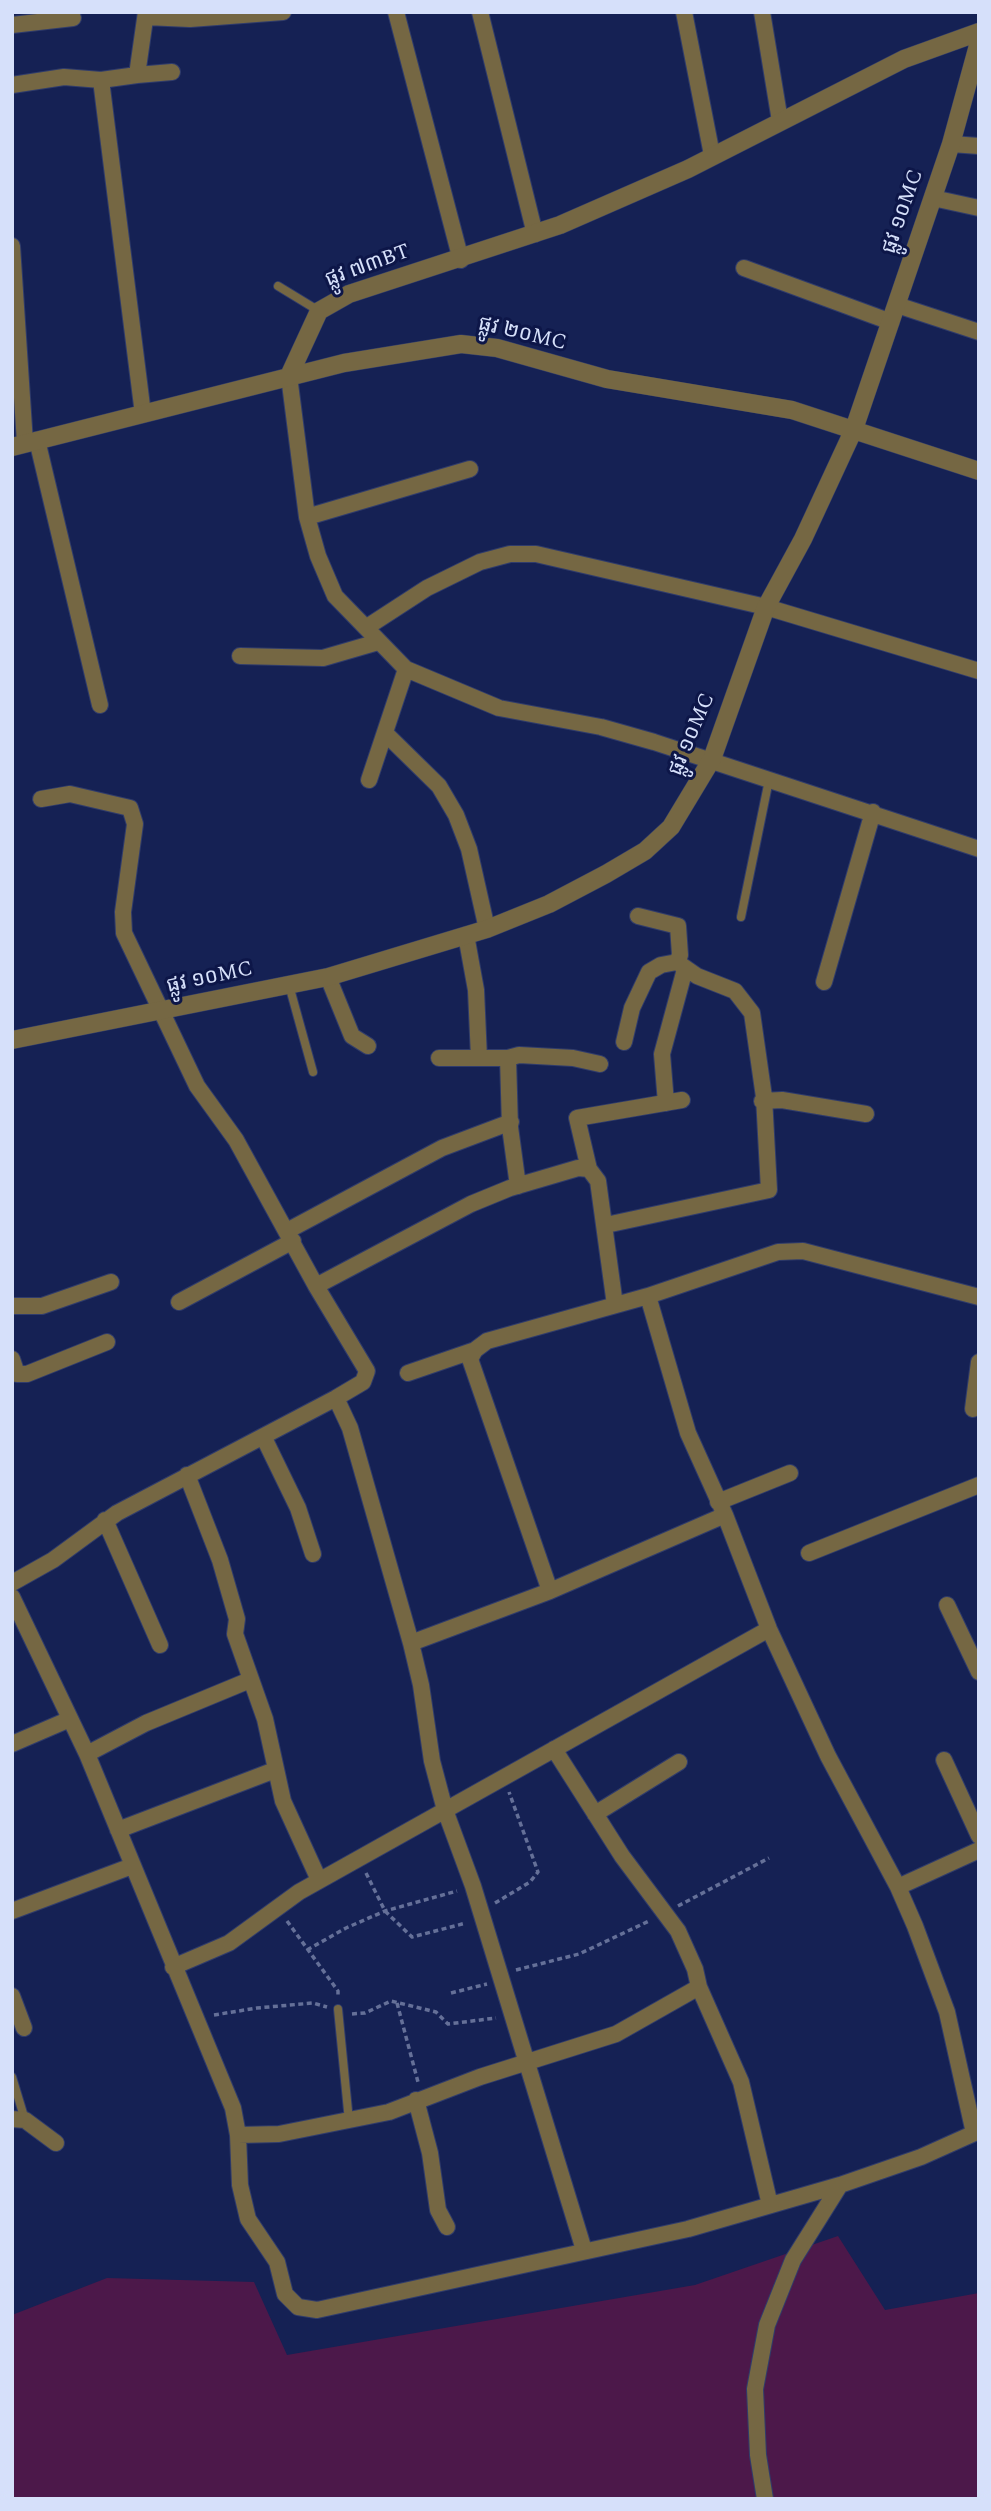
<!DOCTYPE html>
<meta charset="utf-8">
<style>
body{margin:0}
#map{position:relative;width:991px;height:2511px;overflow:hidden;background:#152154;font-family:Spectral,serif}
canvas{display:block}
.frame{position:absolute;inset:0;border:14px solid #d6e0fa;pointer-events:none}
</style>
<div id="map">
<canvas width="991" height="2511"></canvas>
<div class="frame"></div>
</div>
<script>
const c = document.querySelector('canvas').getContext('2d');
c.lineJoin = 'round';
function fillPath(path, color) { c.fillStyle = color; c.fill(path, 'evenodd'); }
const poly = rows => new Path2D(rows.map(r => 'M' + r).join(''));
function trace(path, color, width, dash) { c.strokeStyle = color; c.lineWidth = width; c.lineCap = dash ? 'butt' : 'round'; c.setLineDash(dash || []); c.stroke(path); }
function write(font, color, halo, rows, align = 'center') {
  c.font = font + ' Spectral,"Noto Sans Khmer",serif'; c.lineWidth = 6; c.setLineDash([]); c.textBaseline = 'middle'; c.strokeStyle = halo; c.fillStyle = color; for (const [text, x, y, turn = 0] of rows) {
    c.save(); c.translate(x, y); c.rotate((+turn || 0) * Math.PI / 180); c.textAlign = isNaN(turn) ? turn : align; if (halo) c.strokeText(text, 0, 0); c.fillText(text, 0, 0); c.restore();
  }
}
fillPath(poly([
 [838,2236,885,2310,979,2293,979,2499,12,2499,12,2315,107,2278,254,2282,287,2355,695,2285]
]), '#4c184a');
const service = poly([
 [278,286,319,311],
 [741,917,769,780],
 [289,985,313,1072],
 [338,2009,349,2121],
 [12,2077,25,2120]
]);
const minor = poly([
 [396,12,461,260],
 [480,12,535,234],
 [684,12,712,155],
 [762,12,780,121],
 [146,17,190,19,283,12],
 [12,25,73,18],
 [137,75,172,72],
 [101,80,143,414],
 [12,85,64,77,101,80,137,75,146,12],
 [951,144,979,146],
 [933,198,979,208],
 [12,246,25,443],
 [744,268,891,322],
 [897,305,979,332],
 [289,376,307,517,318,556,335,596,406,669,499,708,601,727,654,742,979,849],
 [37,440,100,705],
 [307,517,470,469],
 [367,627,427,588,480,562,510,554,536,554,766,607,979,671],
 [240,656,323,658,378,642],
 [385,733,439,786,456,815,469,849,487,929],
 [369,780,406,669],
 [638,916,678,926,680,955,677,962],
 [466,935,476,990,479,1058],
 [328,977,352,1036,368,1046],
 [824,982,873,812],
 [624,1042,632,1008,649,972,661,965,677,962],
 [439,1058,508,1058,519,1055,573,1058,600,1064],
 [508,1058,510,1127,518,1186],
 [762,1101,782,1100,866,1114],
 [666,1103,662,1054,685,969],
 [606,1225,769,1190,764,1097,752,1013,735,991,697,976,677,962],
 [287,1231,442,1148,511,1122],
 [316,1286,471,1204,510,1188,578,1168,589,1169],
 [648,1296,688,1433,725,1515,769,1629,828,1756,898,1887,915,1926,947,2012,974,2133],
 [179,1302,293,1241],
 [615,1305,598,1181,589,1169,577,1118,682,1100],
 [12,1306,42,1306,111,1282],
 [12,1359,17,1374,27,1374,107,1342],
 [408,1373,475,1350],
 [336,1398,350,1428,411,1643,421,1685,432,1761,445,1810,473,1886,584,2250],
 [973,1409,979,1362],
 [264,1438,298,1508,313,1554],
 [187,1475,220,1560,237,1619,235,1634,265,1719,283,1801,319,1880],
 [718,1502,790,1473],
 [105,1520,160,1645],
 [809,1553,979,1485],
 [12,1583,53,1560,117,1513,336,1398,363,1382,367,1371,316,1286,236,1140,197,1086,124,933,123,912,135,824,130,808,70,794,41,799],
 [550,1591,470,1359,475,1350,487,1341,648,1296,778,1252,803,1251,979,1297],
 [12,1597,87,1754,233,2108,238,2135,240,2185,248,2219,277,2262,285,2294,298,2307,317,2310,688,2229,840,2185,921,2157,979,2131],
 [947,1605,979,1672],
 [411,1643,550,1591,725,1515],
 [12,1744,70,1719],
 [554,1749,622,1856,678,1931,695,1969,699,1987,741,2082,770,2205],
 [87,1754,146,1723,250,1680],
 [944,1760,979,1836],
 [595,1814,679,1762],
 [118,1830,275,1770],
 [898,1887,979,1850],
 [12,1911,132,1866],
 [173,1967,229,1943,299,1892,769,1629],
 [12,1996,24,2028],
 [416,2100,430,2153,438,2210,447,2227],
 [12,2119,25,2120,56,2143],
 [238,2135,279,2134,389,2112,480,2077,616,2034,699,1987],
 [765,2499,758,2455,755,2389,767,2325,793,2260,840,2185]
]);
const tertiary = poly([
 [289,376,319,311,349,294,560,225,688,169,904,59,979,32],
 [12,447,344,363,461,344,497,348,607,379,792,410,979,471],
 [12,1040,328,977,487,929,549,904,606,874,645,851,671,827,712,759,766,607,803,539,854,429,951,144,979,42]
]);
trace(service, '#303c6b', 10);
trace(minor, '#303c6b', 18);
trace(tertiary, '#303c6b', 19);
trace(poly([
 [366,1873,385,1911,412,1937,466,1923],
 [495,1903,530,1882,538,1872,509,1792],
 [678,1906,769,1858],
 [287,1921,338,1991,338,1998],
 [307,1950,346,1928,385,1911,457,1891],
 [516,1970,579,1954,649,1921],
 [451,1993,487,1984],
 [397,2003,418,2082],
 [352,2014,365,2013,391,2001,436,2012,448,2024,496,2018],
 [214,2015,257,2008,313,2003,327,2007]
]), '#657098', 3.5, [5, 3.5]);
trace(service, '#756743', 8);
trace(minor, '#756743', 16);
trace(tertiary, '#756743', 18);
write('21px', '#d6e0fa', '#0d1648', [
 ["ផ្លូវ ១០MC",904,212,-71],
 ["ផ្លូវ ៧៣BT",368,267,-20],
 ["ផ្លូវ ២០MC",522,335,13],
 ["ផ្លូវ ១០MC",693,735,-67],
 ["ផ្លូវ ១០MC",210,979,-12]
]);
</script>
